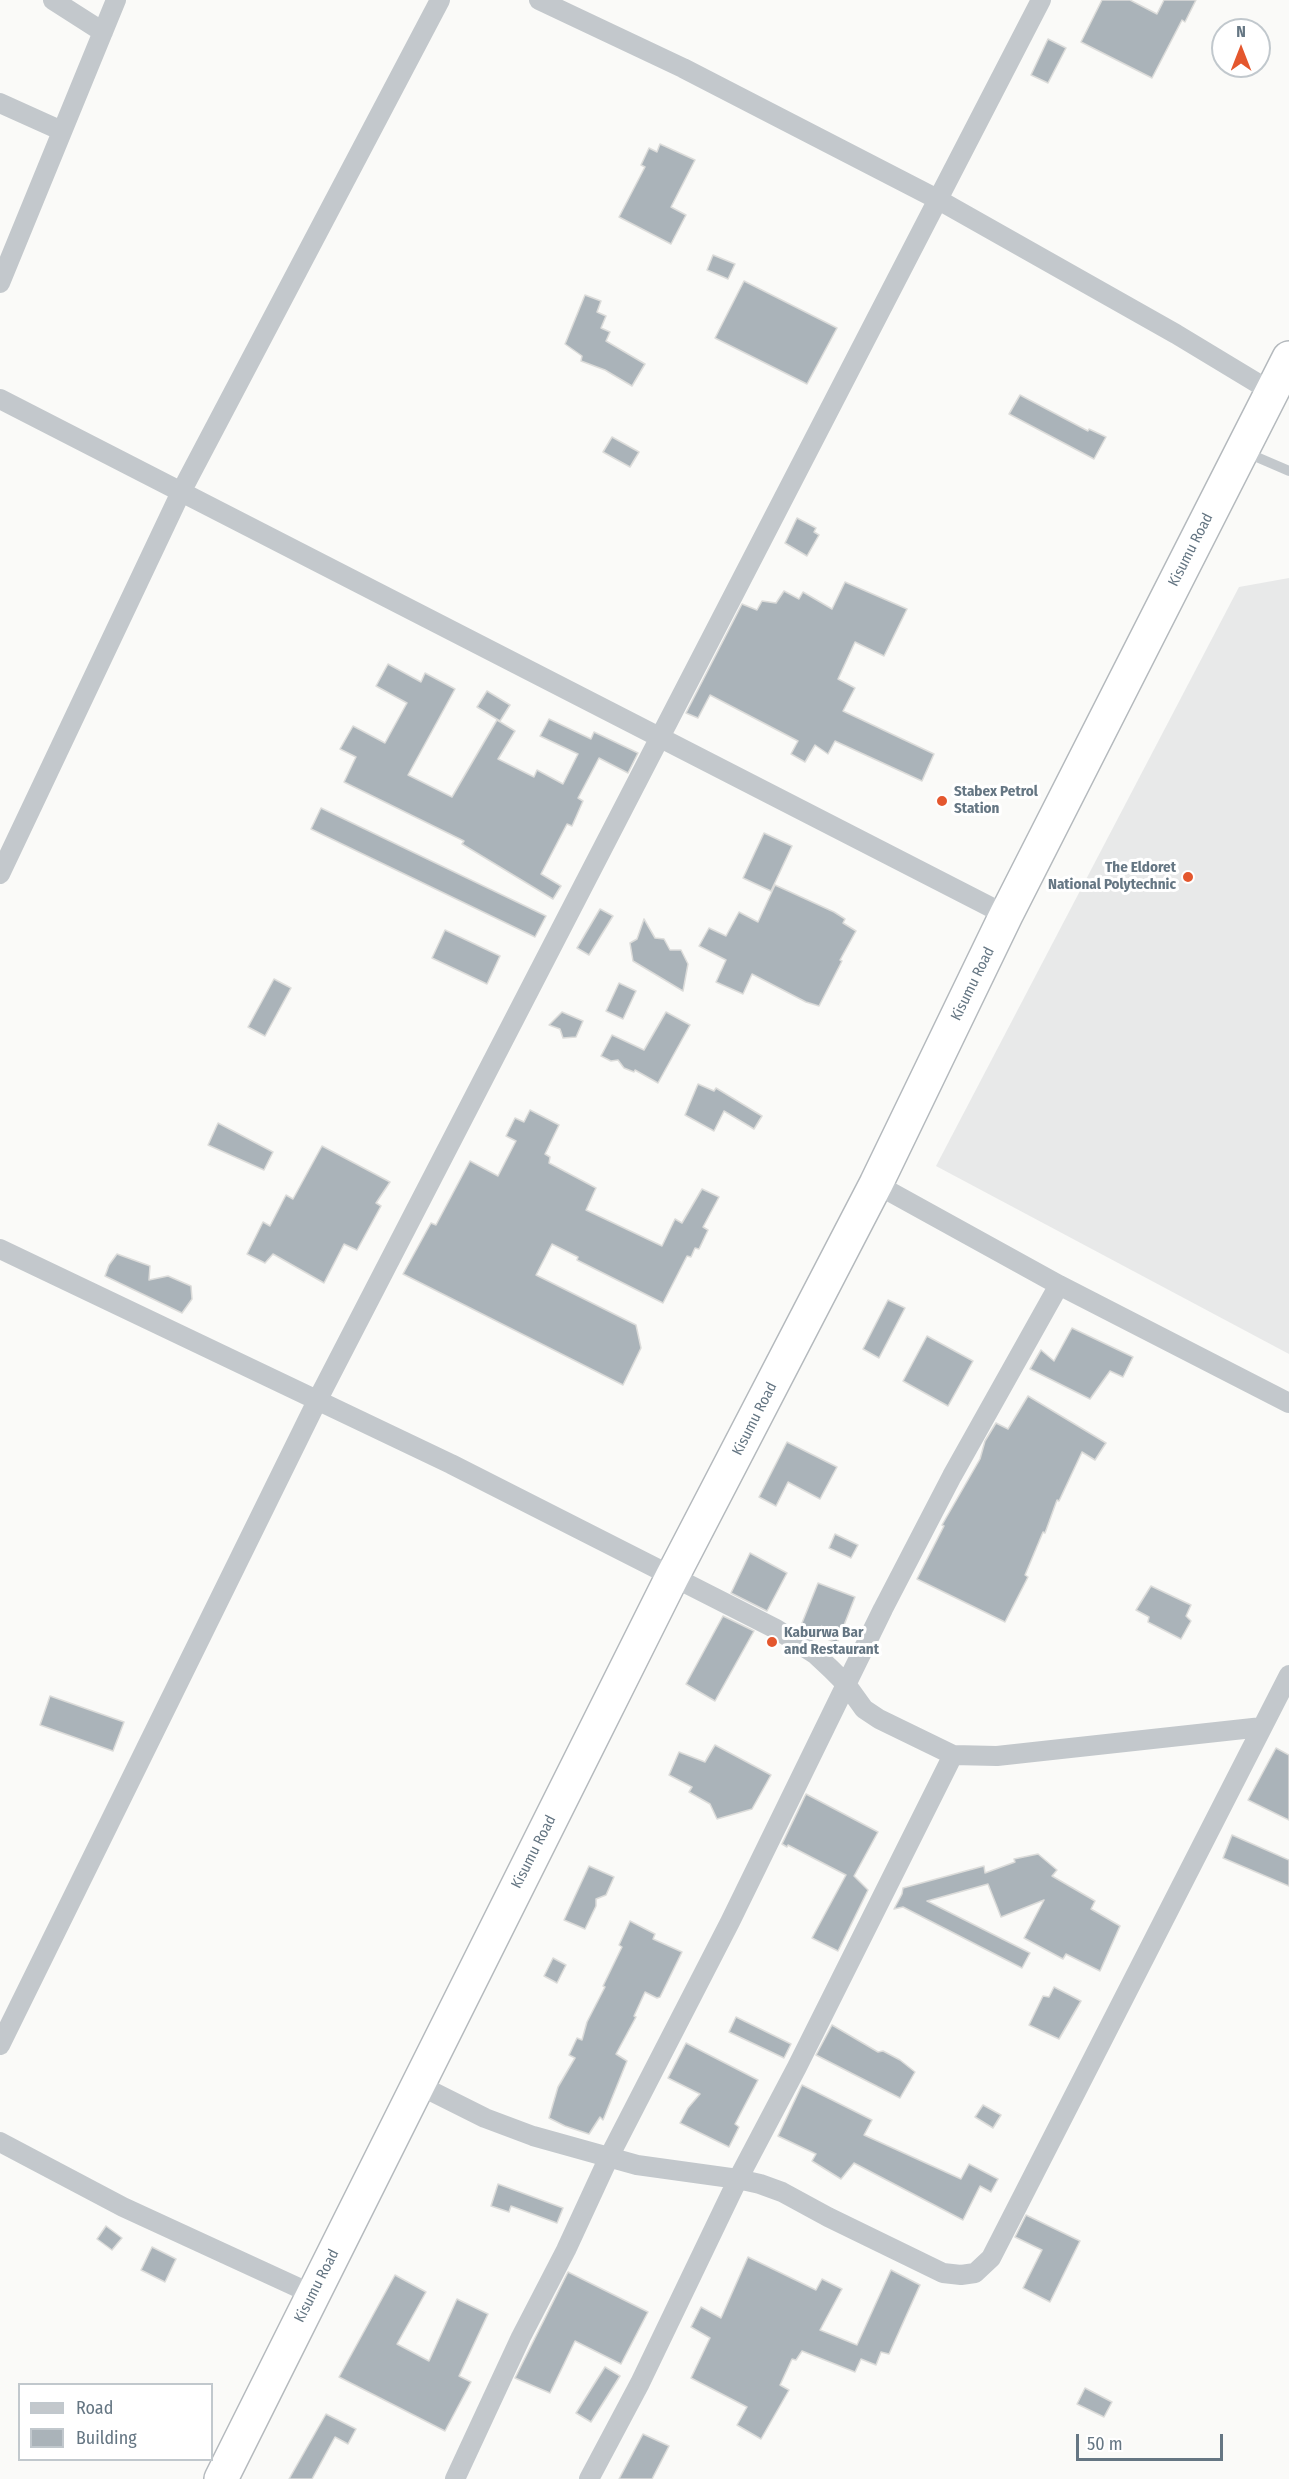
<!DOCTYPE html>
<style>
body{margin:0}
#map{position:relative;width:1289px;height:2479px;overflow:hidden;background:#fafaf8;font-family:"Fira Sans Condensed",sans-serif}
canvas{display:block}
.legend{position:absolute;left:18px;top:2383px;width:195px;height:78px;box-sizing:border-box;background:#fff;border:2px solid #c1c8cd;margin:0;padding:8px 10px;list-style:none;font-size:18px;color:#657683}
.legend li{display:flex;align-items:center;gap:12px;height:30px}
.legend b{width:30px;border:2px solid #c1c8cd}
.north{position:absolute;left:1211px;top:18px;width:60px;height:60px;box-sizing:border-box;background:#fff;border:2px solid #c1c8cd;border-radius:50%;rotate:0deg;font-size:16px;font-weight:700;line-height:24px;text-align:center;color:#657683}
.north::after{content:'';display:block;margin:auto;width:21px;height:27px;background:#e4572e;clip-path:polygon(50% 0,100% 100%,50% 72%,0 100%)}
.scale{position:absolute;left:1076px;top:2434px;width:147px;height:27px;box-sizing:border-box;border:3px solid #657683;border-top:0;padding-left:8px;font-size:18px;line-height:21px;white-space:nowrap;color:#657683;-webkit-text-stroke:4px #fff;paint-order:stroke}
</style>
<div id="map">
<canvas width="1289" height="2479"></canvas>
<ul class="legend">
<li><b style="height:8px;background:#c3c8cc"></b>Road</li>
<li><b style="height:16px;background:#aab3b9"></b>Building</li>
</ul>
<div class="north">N</div>
<div class="scale">50 m</div>
</div>
<script>
const c = document.querySelector('canvas').getContext('2d');
c.lineJoin = 'round';
function fillPath(path, color) { c.fillStyle = color; c.fill(path, 'evenodd'); }
const poly = rows => new Path2D(rows.map(r => 'M' + r).join(''));
function trace(path, color, width, dash) { c.strokeStyle = color; c.lineWidth = width; c.lineCap = dash ? 'butt' : 'round'; c.setLineDash(dash || []); c.stroke(path); }
function write(font, color, halo, rows, align = 'center') {
  c.font = font + ' "Fira Sans Condensed",sans-serif'; c.lineWidth = 6; c.setLineDash([]); c.textBaseline = 'middle'; c.strokeStyle = halo; c.fillStyle = color; for (const [text, x, y, turn = 0] of rows) {
    c.save(); c.translate(x, y); c.rotate((+turn || 0) * Math.PI / 180); c.textAlign = isNaN(turn) ? turn : align; if (halo) c.strokeText(text, 0, 0); c.fillText(text, 0, 0); c.restore();
  }
}
fillPath(poly([
 [1289,578,1289,1354,936,1166,1239,587]
]), '#e8e9e9');
const building = poly([
 [1102,0,1130,0,1157,14,1164,0,1196,0,1185,22,1182,20,1152,78,1081,42,1102,0],
 [1048,39,1066,48,1048,83,1031,75,1048,39],
 [660,144,695,160,671,207,686,215,671,244,619,217,645,167,641,165,649,148,657,152,660,144],
 [713,255,735,264,728,279,707,270,713,255],
 [744,281,837,328,807,384,715,338,744,281],
 [585,295,601,301,597,312,606,316,601,328,610,332,606,341,645,364,632,386,605,370,581,361,582,356,565,344,585,295],
 [1020,395,1088,431,1089,429,1106,437,1094,459,1009,414,1020,395],
 [612,437,639,452,630,467,603,452,612,437],
 [797,518,816,528,814,532,819,535,807,556,785,543,797,518],
 [845,582,907,609,884,656,855,642,838,679,855,688,843,711,934,754,922,781,835,741,828,754,815,745,805,762,791,754,798,741,710,695,698,718,686,713,742,604,757,610,762,601,776,603,784,591,799,599,803,592,832,609,845,582],
 [388,664,421,682,425,673,455,689,408,775,452,797,497,720,515,731,498,759,534,777,537,770,563,784,578,754,540,736,549,719,591,739,594,732,638,753,628,773,599,758,578,798,583,801,572,826,567,824,541,874,561,886,553,899,462,844,464,841,344,782,356,757,340,749,353,726,385,743,407,703,376,686,388,664],
 [487,691,510,705,500,721,477,707,487,691],
 [321,808,546,916,535,937,311,829,321,808],
 [764,833,792,846,771,891,743,878,764,833],
 [775,885,834,912,845,919,843,923,856,931,840,960,842,961,819,1006,806,1002,752,974,743,994,716,982,726,960,699,946,709,928,726,936,739,912,758,922,775,885],
 [600,909,613,916,589,955,577,948,600,909],
 [644,919,655,938,664,939,670,950,681,950,688,964,683,991,633,961,630,943,637,939,644,919],
 [445,930,500,956,487,984,432,958,445,930],
 [274,979,291,988,265,1036,248,1027,274,979],
 [619,983,636,991,623,1019,606,1011,619,983],
 [562,1012,583,1021,576,1037,563,1038,560,1029,549,1025,562,1012],
 [666,1012,690,1025,658,1083,635,1070,634,1072,624,1068,618,1060,611,1061,601,1056,612,1035,644,1050,666,1012],
 [698,1084,714,1091,716,1088,762,1116,754,1129,724,1111,714,1131,685,1115,698,1084],
 [530,1110,559,1125,545,1154,550,1157,549,1163,596,1188,586,1210,662,1246,675,1219,682,1223,702,1189,719,1197,703,1227,708,1230,699,1249,695,1248,691,1257,687,1256,663,1303,577,1260,578,1257,552,1244,536,1275,636,1325,641,1348,623,1385,403,1274,431,1223,436,1225,470,1161,498,1176,516,1141,506,1136,515,1118,524,1122,530,1110],
 [218,1123,273,1152,264,1170,208,1145,218,1123],
 [322,1146,390,1182,376,1203,381,1206,357,1250,344,1244,324,1283,273,1254,265,1263,247,1254,263,1222,270,1226,286,1195,293,1199,322,1146],
 [117,1254,150,1266,149,1280,168,1276,191,1286,192,1299,182,1313,105,1276,109,1265,117,1254],
 [888,1300,905,1308,879,1358,863,1349,888,1300],
 [1072,1328,1133,1357,1123,1377,1110,1371,1090,1399,1030,1369,1041,1350,1054,1361,1072,1328],
 [927,1336,973,1361,948,1406,903,1381,927,1336],
 [1028,1396,1106,1443,1095,1460,1082,1452,1059,1501,1057,1500,1045,1533,1043,1532,1025,1575,1028,1577,1005,1622,917,1579,944,1526,942,1525,980,1459,985,1441,996,1423,1008,1429,1028,1396],
 [787,1442,837,1467,820,1499,788,1482,776,1506,759,1497,787,1442],
 [835,1534,858,1545,851,1558,829,1548,835,1534],
 [750,1553,787,1573,767,1611,731,1593,750,1553],
 [818,1583,855,1597,837,1643,800,1628,818,1583],
 [1151,1586,1191,1605,1186,1616,1191,1621,1181,1639,1148,1622,1149,1617,1136,1610,1151,1586],
 [723,1616,754,1631,715,1701,686,1684,723,1616],
 [50,1696,124,1722,113,1751,40,1725,50,1696],
 [715,1745,771,1775,752,1809,717,1819,710,1804,689,1792,692,1787,669,1775,679,1752,705,1762,715,1745],
 [1276,1748,1289,1755,1289,1820,1248,1800,1276,1748],
 [806,1794,878,1832,854,1876,868,1890,838,1951,812,1938,846,1875,788,1845,787,1847,782,1844,806,1794],
 [1232,1835,1289,1860,1289,1886,1223,1858,1232,1835],
 [1038,1854,1057,1870,1052,1876,1095,1901,1091,1909,1120,1926,1100,1971,1066,1954,1063,1959,1024,1938,1044,1900,1001,1917,988,1884,927,1901,1030,1953,1022,1968,903,1907,894,1909,902,1894,903,1888,984,1866,985,1873,1015,1862,1014,1859,1038,1854],
 [589,1866,614,1877,606,1895,596,1899,596,1906,585,1929,564,1920,589,1866],
 [630,1921,655,1934,653,1939,682,1952,660,1997,657,1998,645,1992,634,2016,636,2017,616,2054,627,2061,603,2120,600,2117,589,2134,565,2126,549,2118,558,2087,575,2058,569,2055,577,2038,582,2040,587,2022,605,1987,603,1986,622,1947,619,1945,630,1921],
 [553,1958,566,1965,557,1983,544,1976,553,1958],
 [1054,1987,1081,2001,1059,2039,1029,2025,1043,1996,1049,1997,1054,1987],
 [736,2017,791,2044,784,2058,729,2032,736,2017],
 [832,2025,878,2052,883,2051,900,2060,915,2072,900,2098,816,2055,832,2025],
 [686,2043,758,2080,735,2124,739,2127,729,2147,680,2123,688,2108,700,2094,668,2078,686,2043],
 [802,2085,872,2120,864,2135,961,2179,969,2164,998,2179,991,2192,980,2186,963,2220,854,2163,841,2179,812,2161,816,2154,778,2136,802,2085],
 [983,2105,1001,2115,993,2128,975,2117,983,2105],
 [498,2184,563,2208,557,2223,511,2206,509,2212,491,2206,498,2184],
 [1026,2215,1080,2241,1050,2302,1023,2288,1042,2250,1015,2237,1026,2215],
 [106,2226,122,2238,112,2250,97,2239,106,2226],
 [152,2247,176,2259,165,2282,141,2270,152,2247],
 [748,2257,816,2290,822,2279,842,2289,820,2330,857,2345,891,2270,920,2285,889,2354,881,2352,876,2365,861,2359,855,2372,802,2351,796,2360,792,2359,780,2385,789,2390,761,2439,737,2425,747,2407,691,2378,710,2338,691,2327,701,2307,721,2318,748,2257],
 [568,2272,648,2312,621,2364,575,2341,550,2393,515,2378,568,2272],
 [395,2275,426,2292,397,2344,429,2361,457,2299,488,2314,459,2376,471,2382,445,2431,339,2377,395,2275],
 [605,2367,620,2376,591,2422,576,2413,605,2367],
 [1085,2388,1112,2402,1104,2417,1077,2404,1085,2388],
 [326,2414,356,2429,348,2444,335,2437,312,2479,289,2479,326,2414],
 [643,2434,669,2446,652,2479,619,2479,643,2434]
]);
fillPath(building, '#aab3b9');
trace(building, '#dcdcda', 1.5);
const highway = poly([
 [221,2479,672,1577,876,1184,1006,915,1289,358]
]);
trace(highway, '#b4b9bd', 36);
trace(poly([
 [1245,452,1289,471]
]), '#c3c8cc', 10);
trace(poly([
 [53,0,103,32],
 [539,0,683,68,937,199,1176,334,1272,392],
 [0,103,62,131],
 [0,283,116,0],
 [0,399,1006,915],
 [0,874,181,492,440,0],
 [876,1184,1059,1285,1289,1403],
 [0,1249,451,1464,776,1629,815,1654,831,1669,846,1684,864,1709,879,1719,953,1755,997,1756,1262,1727],
 [0,2045,318,1399,1041,0],
 [419,2085,485,2118,533,2136,637,2165,738,2179,760,2184,782,2192,828,2217,943,2273,961,2275,975,2273,991,2258,1289,1675],
 [0,2142,123,2207,312,2294],
 [455,2479,521,2337,566,2250,609,2157,730,1922,883,1609,952,1476,1059,1285],
 [589,2479,640,2383,738,2179,797,2067,953,1755]
]), '#c3c8cc', 20);
trace(highway, '#fff', 33);
for (const [x, y, r, color] of [
 [942,801,6,"#e4572e"],
 [1188,877,6,"#e4572e"],
 [772,1642,6,"#e4572e"]
]) { const dot = new Path2D(); dot.arc(x, y, r, 0, 2 * Math.PI); c.fillStyle = color; c.fill(dot); trace(dot, '#fff', 2); }
write('15px', '#657683', '#fff', [
 ["Kisumu Road",1191,550,-63],
 ["Kisumu Road",973,984,-64],
 ["Kisumu Road",755,1419,-63],
 ["Kisumu Road",534,1852,-63],
 ["Kisumu Road",317,2286,-63]
]);
write('bold 15px', '#657683', '#fff', [
 ["Stabex Petrol",954,792],
 ["Station",954,809],
 ["The Eldoret",1176,868,"right"],
 ["National Polytechnic",1176,885,"right"],
 ["Kaburwa Bar",784,1633],
 ["and Restaurant",784,1650]
], 'left');
</script>
